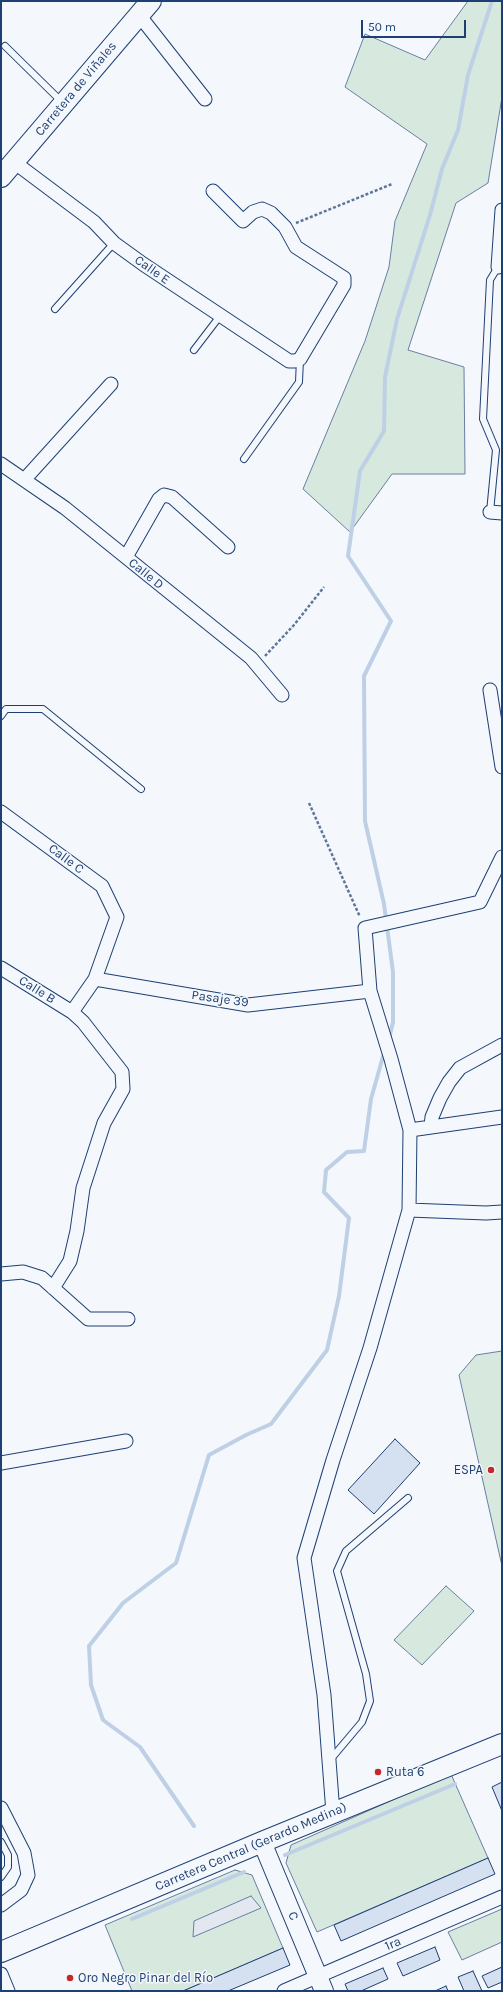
<!DOCTYPE html>
<meta charset="utf-8">
<style>
body{margin:0}
#map{position:relative;width:503px;height:1992px;overflow:hidden;background:#f4f7fb;font-family:Karla,sans-serif}
canvas{display:block}
.frame{position:absolute;inset:0;border:2px solid #1d3f73;pointer-events:none}
.scale{position:absolute;left:361px;top:20px;width:105px;height:18px;box-sizing:border-box;border:2px solid #1d3f73;border-top:0;padding-left:5px;font-size:12px;line-height:14px;white-space:nowrap;color:#1d3f73;-webkit-text-stroke:3px #f4f7fb;paint-order:stroke}
</style>
<div id="map">
<canvas width="503" height="1992"></canvas>
<div class="frame"></div>
<div class="scale">50 m</div>
</div>
<script>
const c = document.querySelector('canvas').getContext('2d');
c.lineJoin = 'round';
function fillPath(path, color) { c.fillStyle = color; c.fill(path, 'evenodd'); }
const poly = rows => new Path2D(rows.map(r => 'M' + r).join(''));
function trace(path, color, width, dash) { c.strokeStyle = color; c.lineWidth = width; c.lineCap = dash ? 'butt' : 'round'; c.setLineDash(dash || []); c.stroke(path); }
function write(font, color, halo, rows, align = 'center') {
  c.font = font + ' Karla,sans-serif'; c.lineWidth = 3; c.setLineDash([]); c.textBaseline = 'middle'; c.strokeStyle = halo; c.fillStyle = color; for (const [text, x, y, turn = 0] of rows) {
    c.save(); c.translate(x, y); c.rotate((+turn || 0) * Math.PI / 180); c.textAlign = isNaN(turn) ? turn : align; if (halo) c.strokeText(text, 0, 0); c.fillText(text, 0, 0); c.restore();
  }
}
const green = poly([
 [468,1,502,1,502,97,488,183,456,203,408,350,464,367,465,474,392,474,350,532,303,489,365,341,389,267,395,221,427,144,345,87,365,34,425,60,468,1],
 [502,1351,502,1566,459,1375,476,1355,502,1351],
 [446,1586,474,1611,422,1665,394,1640,446,1586],
 [451,1774,488,1858,317,1932,286,1863,291,1845,451,1774],
 [235,1870,252,1875,283,1948,183,1991,132,1991,105,1925,235,1870],
 [502,1909,502,1942,462,1960,448,1932,502,1909]
]);
fillPath(green, '#d7e8df');
trace(green, '#687fa3', 1);
const parking = poly([
 [251,1896,261,1908,193,1937,194,1921,251,1896]
]);
fillPath(parking, '#e3e8f0');
trace(parking, '#687fa3', 1);
trace(poly([
 [389,1039,393,1022,393,972,384,904,365,821,364,676,391,621,348,556,360,471,384,431,385,377,397,319,430,215,442,169,458,130,468,75,492,1],
 [194,1826,140,1747,103,1720,91,1685,89,1646,123,1603,176,1563,209,1455,246,1435,271,1424,327,1350,339,1296,349,1218,324,1192,326,1170,347,1152,364,1151,371,1099,384,1053],
 [285,1855,455,1784],
 [132,1919,244,1872]
]), '#bed0e5', 4);
const building = poly([
 [395,1439,420,1463,374,1514,348,1490,395,1439],
 [502,1782,502,1811,492,1787,502,1782],
 [488,1858,495,1874,341,1941,334,1925,488,1858],
 [435,1947,440,1960,403,1976,397,1963,435,1947],
 [283,1948,290,1965,228,1991,183,1991,283,1948],
 [502,1967,502,1982,488,1988,482,1976,502,1967],
 [383,1968,388,1979,361,1991,348,1991,345,1984,383,1968],
 [473,1971,482,1991,464,1991,458,1977,473,1971],
 [446,1986,448,1991,435,1991,446,1986]
]);
fillPath(building, '#d5e0f0');
trace(building, '#1d3f73', 1);
const lane = poly([
 [5,46,62,102],
 [55,309,114,243],
 [194,350,220,316],
 [244,459,299,382,300,359],
 [490,512,496,450,483,419,490,280,498,267],
 [1,716,6,709,43,709,141,789],
 [330,1760,362,1722,370,1701,366,1674,337,1571,346,1551,408,1498],
 [1,1842,8,1855,8,1867,1,1877]
]);
const street = poly([
 [139,15,205,99],
 [14,162,94,222,114,243,143,264,289,361,295,361,300,359,344,285,344,278,296,247,285,227,271,213,262,209,253,212,243,221,213,191],
 [498,267,502,210],
 [1,464,65,508,251,658,282,695],
 [24,480,111,384],
 [490,512,502,513],
 [126,557,159,499,164,495,172,497,228,547],
 [490,690,502,767],
 [1,812,102,886,117,917,95,979,72,1012],
 [1,968,72,1012,83,1022,122,1072,123,1089,104,1123,83,1188,77,1231,70,1261,53,1288],
 [95,979,248,1005,370,991],
 [431,1126,432,1117,440,1098,449,1082,460,1068,502,1045],
 [410,1130,391,1059,370,991,365,928,480,902,502,857],
 [409,1210,486,1213,502,1212],
 [1,1274,23,1272,42,1278,88,1319,128,1319],
 [1,1463,126,1441],
 [1,1808,24,1853,28,1875,21,1890,1,1905],
 [333,1813,324,1695,304,1558,333,1460,370,1348,409,1210,410,1130,502,1117],
 [1,1974,8,1991],
 [284,1991,502,1897]
]);
const secondary = poly([
 [262,1842,324,1991]
]);
const primary = poly([
 [1,177,151,1],
 [1,1952,262,1842,502,1744]
]);
trace(lane, '#1d3f73', 8);
trace(street, '#1d3f73', 15);
trace(secondary, '#1d3f73', 20);
trace(primary, '#1d3f73', 22);
trace(poly([
 [296,223,392,184],
 [265,656,294,625,324,587],
 [309,803,360,917]
]), '#5e769c', 2.5, [3, 2]);
trace(lane, '#f4f7fb', 6);
trace(street, '#f4f7fb', 13);
trace(secondary, '#f4f7fb', 18);
trace(primary, '#f4f7fb', 20);
for (const [x, y, r, color] of [
 [491,1470,4,"#c62828"],
 [378,1772,4,"#c62828"],
 [70,1978,4,"#c62828"]
]) { const dot = new Path2D(); dot.arc(x, y, r, 0, 2 * Math.PI); c.fillStyle = color; c.fill(dot); trace(dot, '#f4f7fb', 1.5); }
write('13px', '#1d3f73', '#f4f7fb', [
 ["Carretera de Viñales",76,89,-50],
 ["Calle E",152,270,35],
 ["Calle D",146,574,39],
 ["Calle C",66,859,37],
 ["Calle B",37,990,32],
 ["Pasaje 39",220,999,8],
 ["Carretera Central (Gerardo Medina)",251,1847,-23],
 ["C",293,1916,67],
 ["1ra",393,1944,-23]
]);
write('13px', '#1d3f73', '#f4f7fb', [
 ["ESPA",483,1470,"right"],
 ["Ruta 6",386,1772],
 ["Oro Negro Pinar del Río",78,1978]
], 'left');
</script>
